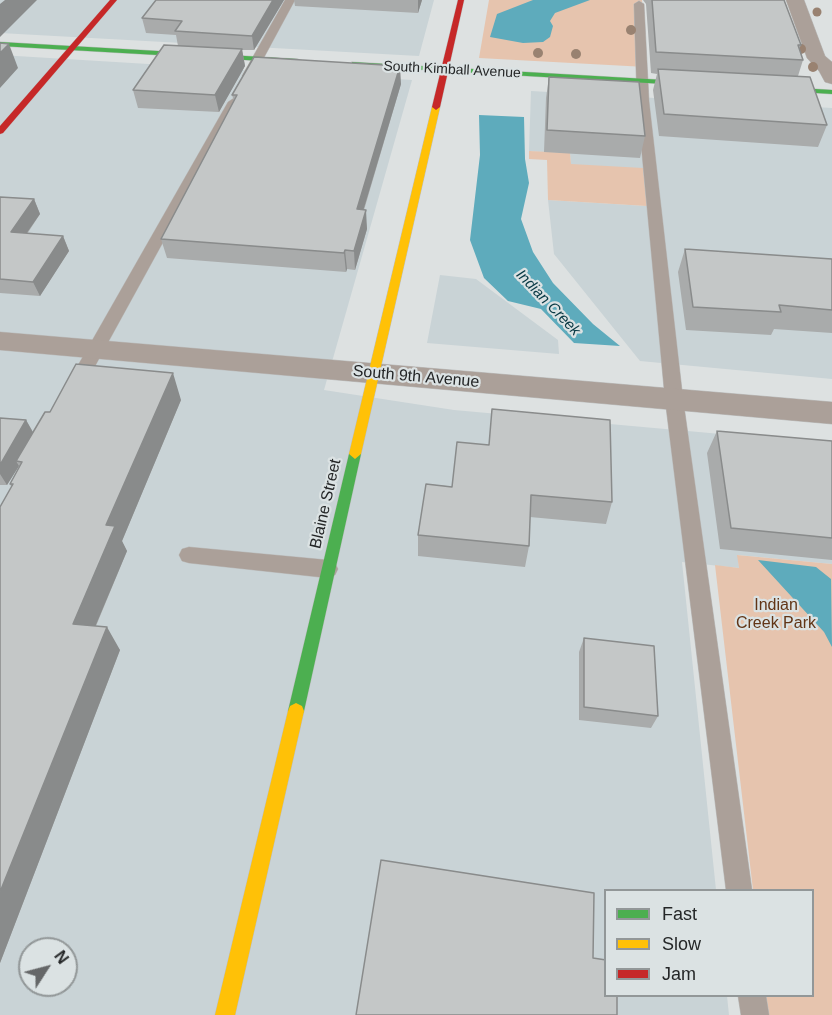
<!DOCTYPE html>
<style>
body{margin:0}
#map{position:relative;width:832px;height:1015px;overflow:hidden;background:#dde1e1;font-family:Arial,sans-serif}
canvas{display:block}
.legend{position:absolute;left:604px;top:889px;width:210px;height:108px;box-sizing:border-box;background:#dbe2e3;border:2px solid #929798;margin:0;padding:8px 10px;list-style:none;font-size:18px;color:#242627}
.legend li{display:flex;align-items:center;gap:12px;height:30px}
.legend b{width:30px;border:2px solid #929798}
.north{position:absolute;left:18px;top:937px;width:60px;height:60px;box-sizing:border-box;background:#dbe2e3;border:2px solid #929798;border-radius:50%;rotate:54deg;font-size:16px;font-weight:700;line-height:24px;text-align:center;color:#242627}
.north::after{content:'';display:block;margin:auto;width:21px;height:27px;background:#656768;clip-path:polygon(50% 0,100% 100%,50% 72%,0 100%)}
</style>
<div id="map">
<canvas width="832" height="1015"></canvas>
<ul class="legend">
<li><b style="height:8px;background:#4caf50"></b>Fast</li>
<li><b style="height:8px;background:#ffc107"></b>Slow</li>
<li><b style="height:8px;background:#c62828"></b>Jam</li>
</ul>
<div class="north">N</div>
</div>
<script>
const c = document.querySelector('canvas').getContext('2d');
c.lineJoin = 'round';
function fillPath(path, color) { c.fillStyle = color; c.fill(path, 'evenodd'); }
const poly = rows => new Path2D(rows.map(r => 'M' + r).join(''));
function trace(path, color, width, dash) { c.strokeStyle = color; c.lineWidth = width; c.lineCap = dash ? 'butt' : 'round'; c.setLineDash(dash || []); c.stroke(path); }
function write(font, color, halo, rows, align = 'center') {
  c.font = font + ' Arial,sans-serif'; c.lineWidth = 4.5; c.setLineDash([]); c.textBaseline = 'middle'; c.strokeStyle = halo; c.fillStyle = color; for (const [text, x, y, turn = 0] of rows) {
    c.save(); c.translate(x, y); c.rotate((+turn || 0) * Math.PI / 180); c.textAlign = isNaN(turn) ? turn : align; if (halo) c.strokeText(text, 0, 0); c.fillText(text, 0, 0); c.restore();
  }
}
fillPath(poly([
 [0,0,434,0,419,56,0,33],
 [0,55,412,80,324,390,454,410,832,444,832,564,738,555,739,568,682,562,716,890,606,890,606,996,727,996,729,1015,0,1015],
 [30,949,66,949,66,985,30,985],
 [531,91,832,108,832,379,640,361,554,254,548,200,646,206,571,164,570,154,529,151],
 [440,275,476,279,558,340,559,354,427,343]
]), '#c9d3d6');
fillPath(poly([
 [489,0,642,0,646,67,479,58],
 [529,151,570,153,571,164,643,168,647,206,548,200,547,160,529,159],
 [737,555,832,564,832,1015,768,1015,766,996,812,996,812,890,753,890,715,565,739,568]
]), '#e6c4ae');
fillPath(poly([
 [533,0,590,0,555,13,550,21,553,26,550,37,543,42,523,43,490,37,497,14],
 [479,115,524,117,525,159,529,183,521,219,533,252,553,283,593,324,620,346,574,343,541,309,508,301,484,278,470,240,480,155],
 [758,560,816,567,831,579,832,647,824,632]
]), '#5eabbc');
const lane = poly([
 [285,0,295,0,254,76,248,79,244,78,242,76,285,0],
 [639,1,644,4,649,101,683,399,752,890,726,890,665,399,637,101,634,4,639,1],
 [234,98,240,102,83,388,80,392,74,394,68,392,65,388,228,102,234,98],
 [189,547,328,560,335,563,338,569,335,575,328,578,189,563,182,561,179,555,182,549,189,547],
 [738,996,766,996,769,1015,741,1015,738,996]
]);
const street = poly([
 [786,0,804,0,825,56,832,62,832,84,825,82,819,71,807,58,786,0],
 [0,332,832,402,832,424,0,350,0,332]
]);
const fast = poly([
 [0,42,298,59,302,61,298,63,0,46,0,42],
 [352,62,699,82,703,84,699,86,355,66,352,66,352,62],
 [766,86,832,90,832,94,769,90,765,88,766,86],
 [355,449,361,454,304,711,302,716,296,719,290,716,288,711,349,454,355,449]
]);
const slow = poly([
 [436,104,440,107,361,454,355,459,349,454,432,107,436,104],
 [296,703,302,706,304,711,235,1015,215,1015,288,711,290,706,296,703]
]);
const jam = poly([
 [110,0,117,0,3,133,0,134,0,126,110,0],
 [458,0,464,0,440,107,436,110,432,107,458,0]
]);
trace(lane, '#bdbfbf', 1);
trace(street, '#bdbfbf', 1);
trace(fast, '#bdbfbf', 1);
trace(slow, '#bdbfbf', 1);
trace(jam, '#bdbfbf', 1);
fillPath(lane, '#aba099');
fillPath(street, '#aba099');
fillPath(fast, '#4caf50');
fillPath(slow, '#ffc107');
fillPath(jam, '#c62828');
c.fillStyle = '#998271';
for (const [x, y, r] of [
 [817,12,4.5],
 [631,30,5],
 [801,49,5],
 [538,53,5],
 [576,54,5],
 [813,67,5]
]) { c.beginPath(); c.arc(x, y, r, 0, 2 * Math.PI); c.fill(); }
fillPath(poly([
 [284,0,254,50,242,50,245,66,219,112,138,108,133,90,178,46,176,35,146,33,142,18],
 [294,0,422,0,418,13,295,6],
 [643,0,784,0,801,45,799,49,803,60,798,76,827,125,818,147,659,136,653,90,657,74,651,73,646,4],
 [549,77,645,136,640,158,544,152,546,98],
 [401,84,364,210,367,229,355,270,347,269,346,272,167,258,161,239,234,101,232,95],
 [0,197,34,199,40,214,27,234,63,236,69,251,40,296,0,293],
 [685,249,832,259,832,333,774,329,771,335,686,330,678,272],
 [181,400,122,541,127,551,96,626,120,650,0,963,11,486,10,484,19,467,19,466,7,485,0,485,0,418,26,420,33,432,50,412],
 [717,431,832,441,832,560,720,549,707,453],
 [426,484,612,502,606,524,530,517,529,546,525,567,418,556,418,535],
 [584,638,658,716,651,728,579,720,579,652]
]), '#a9abab');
fillPath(poly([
 [5,0,37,0,0,37,0,4],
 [273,0,284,0,254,50,252,36],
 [418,0,422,0,418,13],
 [9,44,18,68,0,88,0,53],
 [242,49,245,66,219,112,215,95],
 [400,66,401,84,358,228,357,209],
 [34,199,40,214,17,247,11,232],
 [366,210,367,229,355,270,354,251],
 [63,236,69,251,40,296,33,282],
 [345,250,347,269,346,272,344,253],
 [173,373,181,400,122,541,127,551,87,646,73,624,106,525],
 [26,420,35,436,16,461,19,466,7,485,0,474,0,465],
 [107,627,120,650,0,963,0,892]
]), '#898b8b');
const building = poly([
 [156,0,273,0,252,36,175,31,182,21,142,18,156,0],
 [652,0,784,0,801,45,798,45,803,60,656,52,652,0],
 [0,43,9,44,0,53,0,43],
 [164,45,242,49,215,95,133,90,164,45],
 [254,57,400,66,357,209,366,210,354,251,345,250,344,253,161,239,237,95,232,95,254,57],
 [658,69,810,77,827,125,664,114,658,69],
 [549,77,639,82,645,136,547,130,549,77],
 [0,197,34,199,11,232,63,236,33,282,0,279,0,197],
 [685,249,832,259,832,310,779,305,781,312,693,307,685,249],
 [76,364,173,373,106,525,115,526,73,624,107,627,0,892,0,507,13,484,10,484,22,462,16,461,45,412,50,412,76,364],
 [492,409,610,420,612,502,531,495,529,546,418,535,426,484,452,487,457,442,489,445,492,409],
 [0,418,26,420,0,465,0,418],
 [717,431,832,441,832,538,731,528,717,431],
 [584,638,654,646,658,716,584,707,584,638],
 [381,860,594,893,593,958,606,960,606,996,617,996,617,1015,356,1015,381,860]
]);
fillPath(building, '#c4c7c7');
trace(building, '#898b8b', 1.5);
write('14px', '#242627', '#dbe2e3', [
 ["South Kimball Avenue",452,70,3]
]);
write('italic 15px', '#073843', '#dbe2e3', [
 ["Indian Creek",548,303,46]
]);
write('16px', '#242627', '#dbe2e3', [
 ["South 9th Avenue",416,377,5],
 ["Blaine Street",326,504,-77]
]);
write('16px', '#623516', '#dbe2e3', [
 ["Indian",776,606],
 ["Creek Park",776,624]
]);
</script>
